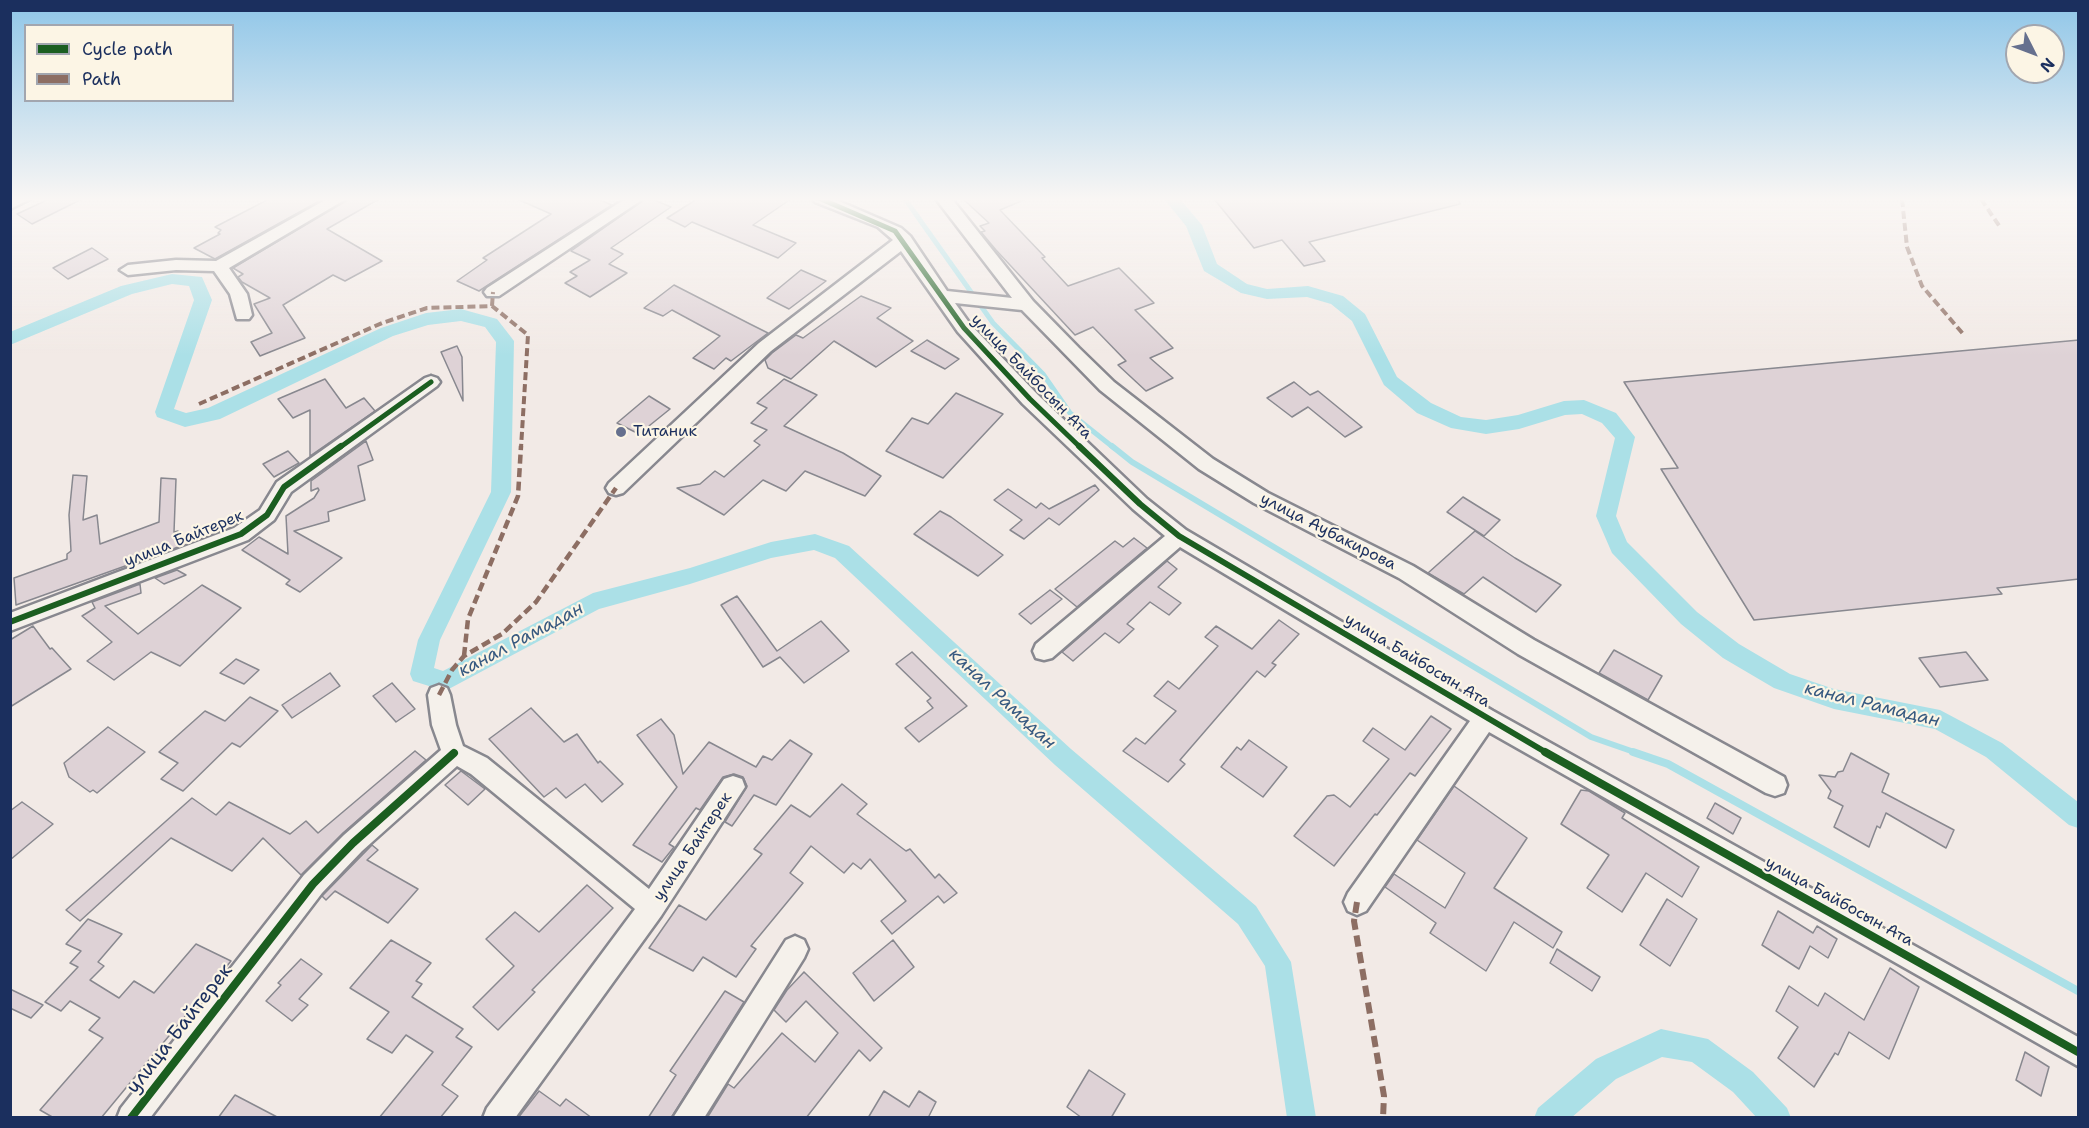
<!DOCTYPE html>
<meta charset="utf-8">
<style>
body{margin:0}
#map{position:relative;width:2089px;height:1128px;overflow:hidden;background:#f2eae6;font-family:"Shantell Sans",sans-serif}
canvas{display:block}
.frame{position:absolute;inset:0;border:12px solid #1b2f5e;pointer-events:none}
.legend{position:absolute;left:24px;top:24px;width:210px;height:78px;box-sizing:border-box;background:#fcf5e5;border:2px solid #a2a6af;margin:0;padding:8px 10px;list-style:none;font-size:18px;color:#1b2f5e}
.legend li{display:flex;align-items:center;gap:12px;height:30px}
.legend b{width:30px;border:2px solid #a2a6af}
.north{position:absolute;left:2005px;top:24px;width:60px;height:60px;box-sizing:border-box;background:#fcf5e5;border:2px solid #a2a6af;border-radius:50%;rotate:132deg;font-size:16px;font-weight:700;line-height:24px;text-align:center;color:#1b2f5e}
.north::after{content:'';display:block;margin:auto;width:21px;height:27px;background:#66708e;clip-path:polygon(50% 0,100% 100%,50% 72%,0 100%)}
</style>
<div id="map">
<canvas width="2089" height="1128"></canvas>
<div class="frame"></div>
<ul class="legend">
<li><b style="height:8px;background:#1b5e20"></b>Cycle path</li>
<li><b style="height:8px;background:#8d6e63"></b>Path</li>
</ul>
<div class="north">N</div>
</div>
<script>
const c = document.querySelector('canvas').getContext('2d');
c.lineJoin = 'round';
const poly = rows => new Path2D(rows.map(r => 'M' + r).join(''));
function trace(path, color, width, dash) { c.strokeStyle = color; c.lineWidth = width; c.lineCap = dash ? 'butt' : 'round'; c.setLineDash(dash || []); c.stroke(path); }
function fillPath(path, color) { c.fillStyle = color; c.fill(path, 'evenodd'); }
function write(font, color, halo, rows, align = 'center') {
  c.font = font + ' "Shantell Sans",sans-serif'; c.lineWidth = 4.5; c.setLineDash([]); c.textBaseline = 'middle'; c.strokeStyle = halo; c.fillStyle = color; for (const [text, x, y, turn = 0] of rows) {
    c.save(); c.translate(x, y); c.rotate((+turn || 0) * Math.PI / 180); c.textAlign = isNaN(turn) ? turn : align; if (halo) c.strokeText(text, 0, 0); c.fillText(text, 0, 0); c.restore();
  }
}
trace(poly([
 [905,199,993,323,1043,374,1070,413,1114,448]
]), '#abe0e7', 5);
trace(poly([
 [1112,446,1132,462,1591,737,1637,753]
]), '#abe0e7', 6);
trace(poly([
 [1633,752,1668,764,2078,991]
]), '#abe0e7', 8);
fillPath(poly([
 [1164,199,1180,199,1202,225,1217,264,1247,284,1267,289,1308,286,1343,296,1365,314,1397,377,1431,403,1461,417,1486,420,1518,415,1564,401,1584,400,1616,413,1635,437,1616,516,1627,542,1697,612,1739,644,1790,674,1834,689,1940,710,2002,743,2078,802,2078,828,2069,825,1986,757,1935,729,1834,709,1774,688,1723,658,1681,624,1612,553,1596,516,1615,438,1602,423,1582,414,1565,415,1519,429,1486,434,1451,428,1417,413,1384,385,1352,321,1331,304,1307,297,1267,299,1241,293,1204,271,1186,226,1164,199],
 [172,274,202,277,212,300,174,409,186,413,208,408,381,328,426,313,461,309,497,319,511,337,514,341,511,492,440,640,434,668,443,671,593,593,690,568,771,542,815,534,849,546,1071,749,1256,906,1291,962,1316,1118,1287,1118,1265,966,1238,924,1055,765,835,558,814,550,771,558,690,584,599,609,445,691,413,681,410,674,418,640,491,492,496,342,485,327,461,321,428,325,393,336,220,419,185,427,157,417,155,412,194,300,189,286,172,284,132,294,10,345,10,332,121,286,172,274],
 [1661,1029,1708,1039,1753,1072,1787,1108,1791,1118,1757,1118,1733,1092,1692,1062,1662,1057,1616,1079,1571,1118,1534,1118,1538,1108,1596,1059,1661,1029]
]), '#abe0e7');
const building = poly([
 [49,199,80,200,32,224,17,214,49,199],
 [269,199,323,199,215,259,194,248,220,234,218,233,221,230,215,227,269,199],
 [348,199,379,199,327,229,382,261,345,281,333,275,283,305,305,338,260,356,251,342,272,333,254,304,270,298,242,282,238,277,243,274,233,268,348,199],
 [517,199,597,199,612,205,479,291,457,281,487,260,483,258,551,214,517,199],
 [645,199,652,199,671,207,611,248,623,254,609,264,627,273,590,297,565,283,577,276,570,272,590,260,571,251,645,199],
 [697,199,791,199,753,225,796,243,778,258,692,222,685,227,667,218,697,199],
 [963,199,1026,199,1000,210,1045,257,1042,258,1068,286,1119,268,1154,303,1135,310,1173,348,1150,358,1173,378,1146,391,1118,365,1126,361,1093,327,1075,335,996,250,981,232,985,231,980,226,989,223,963,199],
 [1214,199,1459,199,1460,204,1309,242,1325,261,1304,266,1282,240,1254,248,1214,199],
 [92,248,108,259,68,279,53,268,92,248],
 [801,270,826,281,789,309,767,298,801,270],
 [674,285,750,324,768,333,731,361,726,358,714,369,693,358,720,336,672,310,663,316,644,308,674,285],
 [861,296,891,308,877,318,913,341,876,367,834,341,791,379,768,368,765,360,772,353,796,335,803,338,861,296],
 [927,340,959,359,945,369,911,351,927,340],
 [2079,340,2079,579,1997,588,2002,594,1754,620,1661,469,1678,468,1624,382,2079,340],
 [457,346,462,357,463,401,441,352,457,346],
 [325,379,346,408,364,398,375,411,310,456,310,410,293,418,278,399,325,379],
 [784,379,817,395,784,426,843,453,881,476,865,496,805,471,786,491,763,480,724,515,677,488,700,484,715,471,724,477,760,445,754,441,767,430,751,423,767,408,757,403,784,379],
 [1294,382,1310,395,1318,391,1362,427,1345,437,1308,407,1292,417,1267,398,1294,382],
 [956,393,1003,414,943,478,886,451,912,418,928,424,956,393],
 [649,396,670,409,639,434,617,423,649,396],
 [366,441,373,460,358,466,365,500,328,512,329,521,294,531,342,558,300,592,286,584,290,580,242,550,259,537,288,554,286,516,314,498,319,490,318,488,311,491,311,481,366,441],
 [288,451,299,463,274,477,263,464,288,451],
 [73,475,87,476,83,520,97,515,100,544,159,522,161,478,176,479,174,532,178,531,184,545,16,605,14,578,67,559,67,554,71,551,69,515,73,475],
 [1095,485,1099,490,1059,525,1049,518,1024,539,1010,530,1022,520,994,500,1008,489,1036,508,1041,503,1049,509,1095,485],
 [1463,497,1500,520,1484,536,1447,512,1463,497],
 [940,511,951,517,1003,555,978,576,914,534,940,511],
 [1475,531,1515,558,1561,585,1536,612,1483,577,1464,594,1428,573,1475,531],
 [1134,538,1147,548,1077,607,1055,589,1115,541,1123,547,1134,538],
 [1167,561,1177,569,1158,587,1181,603,1169,615,1150,602,1127,624,1134,629,1119,643,1105,633,1073,661,1062,652,1167,561],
 [177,570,186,575,164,584,155,578,177,570],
 [140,584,141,593,105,606,138,634,202,585,241,608,180,666,151,652,114,680,87,661,112,642,82,616,95,608,92,602,140,584],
 [1050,590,1062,599,1031,624,1019,614,1050,590],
 [737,596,777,651,821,621,849,651,804,683,780,657,763,667,721,605,737,596],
 [1279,620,1299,634,1272,663,1276,665,1265,677,1257,671,1180,760,1185,764,1168,782,1123,751,1136,738,1145,744,1176,711,1154,696,1168,681,1179,689,1218,646,1205,637,1216,626,1252,649,1279,620],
 [33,626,50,649,52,648,71,669,10,707,10,640,33,626],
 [1614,650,1662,676,1648,700,1599,673,1614,650],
 [912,652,967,706,919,742,905,728,933,708,927,701,931,698,896,664,912,652],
 [1966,652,1988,680,1940,687,1919,658,1966,652],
 [236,659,259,670,244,684,220,673,236,659],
 [330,673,340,686,292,718,282,705,330,673],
 [392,683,415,709,396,722,373,696,392,683],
 [250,697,278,711,240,747,232,743,183,791,161,779,178,763,159,752,205,711,225,721,250,697],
 [531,708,564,742,577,734,598,763,600,761,623,784,602,802,585,784,566,798,556,788,544,797,489,739,531,708],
 [1431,716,1451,729,1415,776,1410,773,1377,815,1375,814,1334,866,1294,836,1327,796,1334,795,1350,807,1389,759,1363,741,1373,728,1405,750,1431,716],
 [661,719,674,735,683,774,709,742,756,767,763,756,772,760,790,740,812,754,776,805,754,795,732,826,725,822,747,786,743,777,734,774,723,777,700,810,696,808,669,844,674,847,662,862,633,845,677,787,637,735,661,719],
 [108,727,145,752,97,793,93,790,90,792,69,777,64,763,108,727],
 [1249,740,1287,767,1263,797,1221,767,1237,747,1241,750,1249,740],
 [415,751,426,760,343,833,301,875,263,838,232,871,171,838,80,921,66,910,192,798,216,815,229,802,290,834,306,821,318,833,415,751],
 [1851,753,1889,774,1882,792,1954,830,1946,848,1886,813,1880,828,1877,826,1869,847,1834,827,1843,806,1828,798,1831,791,1819,775,1835,777,1838,772,1843,771,1851,753],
 [461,771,485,789,468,805,445,785,461,771],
 [842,784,867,804,857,814,906,851,910,849,935,878,939,874,957,893,944,903,938,896,892,934,881,921,906,901,870,859,861,869,853,863,844,873,811,846,790,873,803,883,751,946,756,949,736,977,703,957,693,971,649,948,679,905,706,920,762,854,754,849,791,805,810,817,842,784],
 [1454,786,1527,838,1494,888,1562,932,1553,948,1514,922,1486,971,1430,933,1436,923,1385,887,1394,874,1445,908,1465,873,1417,840,1454,786],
 [1581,790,1589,791,1625,813,1622,818,1699,867,1682,897,1646,873,1622,912,1587,888,1609,855,1561,824,1581,790],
 [22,802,53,824,10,860,10,811,22,802],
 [1715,803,1741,818,1733,834,1707,818,1715,803],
 [372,845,378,850,367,860,418,889,388,923,335,891,326,900,322,896,372,845],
 [587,885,613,908,532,990,535,992,498,1030,473,1007,514,966,486,939,515,912,539,932,587,885],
 [1667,899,1697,919,1670,966,1640,945,1667,899],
 [1778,911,1813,933,1817,926,1837,939,1828,958,1810,946,1799,969,1762,945,1778,911],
 [88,919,122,934,98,962,104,966,90,980,119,998,134,981,154,993,196,944,231,961,101,1118,54,1118,40,1110,103,1038,89,1030,100,1018,70,1001,61,1011,45,1002,78,967,70,963,81,951,66,944,88,919],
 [391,940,431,963,416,981,422,984,412,997,463,1029,456,1037,472,1047,442,1085,458,1096,440,1118,379,1118,433,1052,406,1035,392,1053,367,1039,389,1012,350,988,391,940],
 [893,940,914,967,874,1001,853,973,893,940],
 [1557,949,1600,977,1592,991,1550,963,1557,949],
 [301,959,322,974,299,999,308,1005,292,1021,266,1001,281,985,278,983,301,959],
 [1890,968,1919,987,1889,1059,1849,1032,1838,1055,1835,1053,1814,1087,1778,1058,1798,1027,1776,1011,1789,986,1818,1006,1825,993,1864,1020,1890,968],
 [804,972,882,1048,870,1061,859,1050,806,1118,707,1118,728,1084,734,1088,782,1033,815,1062,838,1033,806,1001,786,1022,774,1010,787,990,804,972],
 [10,989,43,1005,31,1018,10,1008,10,989],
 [725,991,744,1002,671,1118,648,1118,676,1075,670,1071,725,991],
 [2025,1052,2049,1067,2041,1096,2016,1080,2025,1052],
 [1089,1070,1125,1094,1111,1118,1082,1118,1067,1107,1089,1070],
 [539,1091,560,1106,566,1099,592,1118,518,1118,539,1091],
 [884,1091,909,1107,919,1091,936,1102,928,1118,868,1118,884,1091],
 [235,1095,279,1118,218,1118,235,1095]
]);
fillPath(building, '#ded2d6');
trace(building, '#88888f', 1.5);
const street = poly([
 [10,199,30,199,10,209,10,199],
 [327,199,346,199,229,268,247,294,252,315,249,319,237,319,230,294,214,271,176,270,128,275,120,270,128,265,176,260,216,261,327,199],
 [625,199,643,199,499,296,487,296,484,292,487,288,625,199],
 [813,199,834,199,901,228,910,236,947,291,1012,298,936,199,952,199,1033,301,1079,348,1114,382,1213,459,1268,493,1413,566,1534,640,1784,777,1787,785,1784,793,1775,796,1766,793,1518,654,1399,578,1254,503,1199,469,1100,390,1022,310,955,303,970,324,1037,394,1147,499,1186,530,1493,711,2078,1037,2078,1066,1489,732,1366,911,1357,915,1348,911,1344,902,1348,893,1470,721,1180,547,1052,658,1044,660,1036,658,1033,651,1036,644,1165,536,1133,509,1023,404,958,332,901,251,771,351,623,493,616,495,609,493,606,488,609,483,759,343,893,240,878,227,815,202,813,199],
 [431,376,437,378,440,382,437,386,291,492,274,520,248,540,10,631,10,613,234,528,260,510,277,482,425,378,431,376],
 [439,685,447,688,450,695,456,725,463,746,487,758,649,889,724,779,733,776,742,779,745,787,661,916,515,1118,483,1118,487,1108,635,909,471,774,457,766,362,851,322,893,150,1118,117,1118,121,1108,304,875,344,835,441,750,432,725,428,695,431,688,439,685],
 [795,936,804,940,808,949,804,958,704,1118,673,1118,786,940,795,936]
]);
trace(street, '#88888f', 5);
fillPath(street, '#f5f1eb');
trace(poly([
 [1902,199,1907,247,1922,286,1964,335],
 [1981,199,2000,227],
 [492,306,493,292],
 [199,404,382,323,427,308,492,306,528,335,521,448]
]), '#8d6e63', 4, [8, 4]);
trace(poly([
 [464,656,468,619,518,496,521,446],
 [439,695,452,670,464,656,502,634,536,602,616,488]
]), '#8d6e63', 4.5, [9, 4.5]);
trace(poly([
 [1357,902,1354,921,1384,1096,1383,1118]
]), '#8d6e63', 6, [11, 6]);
trace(poly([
 [821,199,895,231,964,328,1030,399,1081,448],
 [339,448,431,382]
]), '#1b5e20', 5);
trace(poly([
 [1079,446,1140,504,1179,536,1547,753],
 [10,622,241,534,267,515,284,487,341,446]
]), '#1b5e20', 6);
trace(poly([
 [1545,752,2078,1052],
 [131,1118,313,884,353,843,454,753]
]), '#1b5e20', 8);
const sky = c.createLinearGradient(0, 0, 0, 356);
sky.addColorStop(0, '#8fc6e8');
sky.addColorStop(0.56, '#f9f6f4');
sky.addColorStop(1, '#f9f6f400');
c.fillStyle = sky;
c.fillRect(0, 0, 2089, 356);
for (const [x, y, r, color] of [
 [621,432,6,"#66708e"]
]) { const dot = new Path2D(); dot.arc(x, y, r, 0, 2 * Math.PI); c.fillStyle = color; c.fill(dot); trace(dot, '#fcf5e5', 2); }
write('16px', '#1b2f5e', '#fcf5e5', [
 ["улица Байбосын Ата",1031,377,46],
 ["улица Аубакирова",1328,532,27],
 ["улица Байтерек",184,539,-22],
 ["улица Байбосын Ата",1417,661,31],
 ["улица Байтерек",693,847,-56],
 ["улица Байбосын Ата",1839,902,29]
]);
write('16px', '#1b2f5e', '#fcf5e5', [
 ["Титаник",633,432]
], 'left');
write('italic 18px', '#375a80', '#fcf5e5', [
 ["канал Рамадан",521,640,-28],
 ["канал Рамадан",1002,699,43],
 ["канал Рамадан",1872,705,14]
]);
write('20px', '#1b2f5e', '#fcf5e5', [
 ["улица Байтерек",180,1029,-52]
]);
</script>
